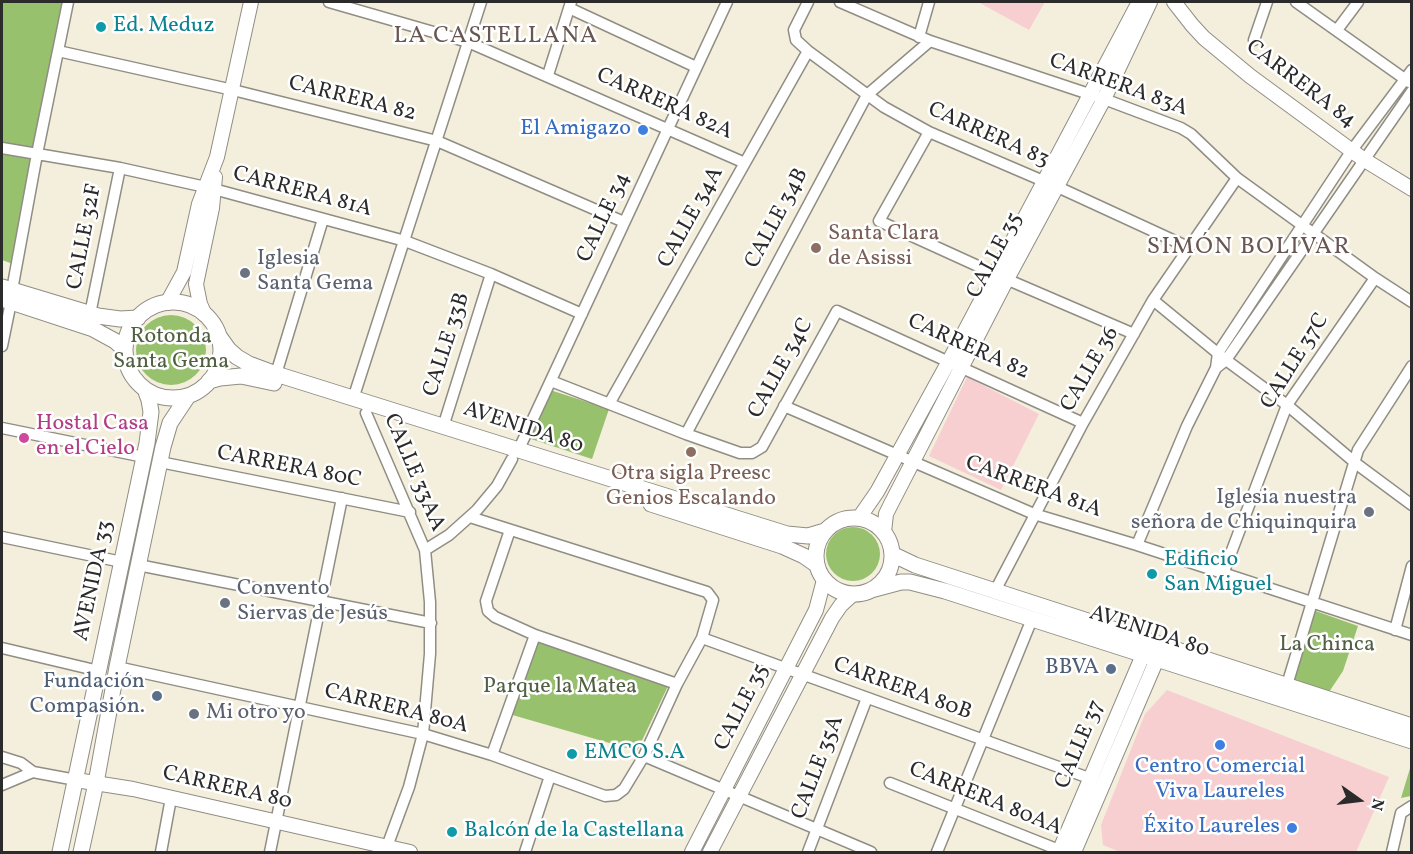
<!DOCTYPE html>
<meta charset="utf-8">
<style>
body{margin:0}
#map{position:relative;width:1413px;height:854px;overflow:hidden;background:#f4efdd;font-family:Vollkorn,serif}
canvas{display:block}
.frame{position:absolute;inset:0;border:3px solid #2b2b2b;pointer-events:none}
.north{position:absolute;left:1329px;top:770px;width:60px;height:60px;-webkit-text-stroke:4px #fff;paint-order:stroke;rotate:104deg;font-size:16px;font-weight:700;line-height:24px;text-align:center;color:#2b2b2b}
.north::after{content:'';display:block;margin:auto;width:21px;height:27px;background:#2b2b2b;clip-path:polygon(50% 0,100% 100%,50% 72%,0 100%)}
</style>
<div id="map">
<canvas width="1413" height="854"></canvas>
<div class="frame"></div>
<div class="north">N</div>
</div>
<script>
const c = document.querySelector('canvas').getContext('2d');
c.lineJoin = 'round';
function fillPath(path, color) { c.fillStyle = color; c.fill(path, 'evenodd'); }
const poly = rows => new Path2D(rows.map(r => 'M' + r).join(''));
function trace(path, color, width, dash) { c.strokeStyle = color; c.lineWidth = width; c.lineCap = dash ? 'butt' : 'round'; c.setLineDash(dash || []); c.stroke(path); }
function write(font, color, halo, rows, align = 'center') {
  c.font = font + ' Vollkorn,serif'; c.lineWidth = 5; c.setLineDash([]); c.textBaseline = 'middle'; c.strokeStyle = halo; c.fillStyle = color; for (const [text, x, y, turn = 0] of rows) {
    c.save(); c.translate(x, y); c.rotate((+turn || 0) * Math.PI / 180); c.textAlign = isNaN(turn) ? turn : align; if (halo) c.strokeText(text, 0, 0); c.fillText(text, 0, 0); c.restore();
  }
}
fillPath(poly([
 [978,2,1045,2,1029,30],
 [967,377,1039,414,1001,490,929,456],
 [1167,690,1389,777,1356,852,1120,852,1103,845,1101,825,1145,714]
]), '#f7cfd1');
fillPath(poly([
 [2,2,65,2,13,264,2,260],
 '136 350a35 35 0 1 1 70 0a35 35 0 1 1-70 0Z',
 [550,390,609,409,592,459,531,439],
 '826 554a27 27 0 1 1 54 0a27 27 0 1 1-54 0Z',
 [1313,610,1358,626,1343,671,1329,692,1292,681],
 [536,638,669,684,637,751,509,714],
 [1411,765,1411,796,1401,798]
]), '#98c16d');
const street = poly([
 [329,2,468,42,745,163],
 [808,2,794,30,796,40,808,51,884,107,929,132,1062,189,1188,247],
 [840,2,930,41,1104,99,1181,128,1191,134,1237,178,1375,278,1412,302],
 [1296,2,1409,82],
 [569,8,696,67],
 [1337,30,1358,2],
 [919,37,929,2],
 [1254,40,1267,2],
 [58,51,233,90,437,141,624,222],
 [548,75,571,2],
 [929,132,879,221,1013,282,1134,334],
 [2,148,120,168,210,188,405,241,491,274,582,314],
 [12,290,37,154,68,2],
 [1153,300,1226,360,1287,405,1358,465,1412,505],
 [90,314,120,168],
 [2,346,11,302],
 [1216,368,1226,360,1412,91],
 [276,374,323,219],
 [551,381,686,434,740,453,752,453,762,447,837,311,1083,423],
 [353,399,481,2],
 [609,404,808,51],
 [784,406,1034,514,1137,545,1412,635],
 [366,413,425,550,430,602,430,654,423,734,409,787,385,852],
 [443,427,491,274],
 [2,428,144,457],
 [686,434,867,95,930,41],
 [518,451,727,2],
 [160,462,410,512],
 [510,530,486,601,488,611,495,617,535,635,677,684],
 [2,537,122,562],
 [1137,545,1187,426,1216,368,1218,353,1352,150,1412,70],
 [425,550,449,535,477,510,497,486,512,459],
 [138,565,431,623],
 [1223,574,1287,405,1375,278],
 [995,591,1083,423,1153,300,1237,178],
 [1395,630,1412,566],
 [702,638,1089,778],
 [2,648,99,671],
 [117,667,423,734,492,755,605,796,616,795,624,789,644,756,677,684,702,638,713,600,707,592,470,517],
 [1287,685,1358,450,1412,366],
 [492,755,535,635],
 [644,756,871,852],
 [2,757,21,763,33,772],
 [890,783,1064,852],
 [2,785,33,772,76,780],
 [161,852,171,798],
 [270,852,342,498],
 [525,852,550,776],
 [808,852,867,698],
 [937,852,1032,619],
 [1392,852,1401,813,1412,806]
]);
const secondary = poly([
 [1174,2,1192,25,1204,38,1250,76,1363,159,1412,189],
 [167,303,184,272,199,204,217,157,251,2],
 [205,315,200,304,196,284,212,208,215,177],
 [859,518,877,492,949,361,1139,2],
 [884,532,886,514,891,504,1007,279,1104,99,1150,2],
 [76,780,133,789,410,852],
 [692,852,816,610,824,580],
 [710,852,832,618,841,605,853,594],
 [1059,852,1143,655],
 [1074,852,1157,659]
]);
const primary = poly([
 [2,287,98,316,120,319,138,318],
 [2,299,93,329,115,341,125,350],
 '125 350a48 48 0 1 1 96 0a48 48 0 1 1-96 0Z',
 [219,336,229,350,237,357,249,364,276,374,787,534,808,536,825,531],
 [209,381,220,378,241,376,274,383],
 [651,504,782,546,804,556,817,565],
 '816 556a38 38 0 1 1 76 0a38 38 0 1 1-76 0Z',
 [892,554,915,565,1412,726],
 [871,590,901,582,910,582,945,591,1412,741],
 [60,852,147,443,151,412,149,400,145,389],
 [81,852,96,783,117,667,163,447,170,423,188,396]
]);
trace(street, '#908d84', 13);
trace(secondary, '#908d84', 16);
trace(primary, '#908d84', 17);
trace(street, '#fff', 10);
trace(secondary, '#fff', 14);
trace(primary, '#fff', 15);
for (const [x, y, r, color] of [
 [101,27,6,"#0f9aa8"],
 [643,130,6,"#3f7fe0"],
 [816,248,6,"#8d6e63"],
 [245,273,6,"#6b7280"],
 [24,438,6,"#d1479c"],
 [691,452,6,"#8d6e63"],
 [1369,512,6,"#6b7280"],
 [1152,574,6,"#0f9aa8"],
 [225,603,6,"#6b7280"],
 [1111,669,6,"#5c6f8a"],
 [157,696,6,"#5c6f8a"],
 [194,714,6,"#6b7280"],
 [1220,745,6,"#3f7fe0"],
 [572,754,6,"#0f9aa8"],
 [1292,828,6,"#3f7fe0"],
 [452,832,6,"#0f9aa8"]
]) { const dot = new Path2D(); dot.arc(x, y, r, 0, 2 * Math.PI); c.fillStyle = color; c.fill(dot); trace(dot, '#fff', 2); }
write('22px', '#0d838f', '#fff', [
 ["Ed. Meduz",113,27],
 ["Edificio",1164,561],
 ["San Miguel",1164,586],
 ["EMCO S.A",584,754],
 ["Balcón de la Castellana",464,832]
], 'left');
write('22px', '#2b2b2b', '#fff', [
 ["CARRERA 84",1300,85,37],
 ["CARRERA 83A",1118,86,20],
 ["CARRERA 82",352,100,14],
 ["CARRERA 82A",664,105,24],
 ["CARRERA 83",988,136,24],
 ["CARRERA 81A",302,193,15],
 ["CALLE 34",605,218,-65],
 ["CALLE 34A",692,218,-61],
 ["CALLE 34B",778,219,-62],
 ["CALLE 32F",86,237,-79],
 ["CALLE 35",996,256,-62],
 ["CALLE 33B",448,345,-72],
 ["CARRERA 82",968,348,24],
 ["CALLE 37C",1296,362,-58],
 ["CALLE 34C",782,369,-61],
 ["CALLE 36",1091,370,-60],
 ["AVENIDA 80",523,429,18],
 ["CARRERA 80C",289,468,11],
 ["CALLE 33AA",413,473,67],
 ["CARRERA 81A",1033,488,20],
 ["AVENIDA 33",95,581,-78],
 ["AVENIDA 80",1149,633,18],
 ["CARRERA 80B",902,690,20],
 ["CALLE 35",743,708,-63],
 ["CARRERA 80A",396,710,14],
 ["CALLE 37",1081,745,-67],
 ["CALLE 35A",819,768,-69],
 ["CARRERA 80",227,789,13],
 ["CARRERA 80AA",985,800,22]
]);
write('22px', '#366cbe', '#fff', [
 ["El Amigazo",631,130],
 ["Centro Comercial",1220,768,"center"],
 ["Viva Laureles",1220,793,"center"],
 ["Éxito Laureles",1280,828]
], 'right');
write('22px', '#785e54', '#fff', [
 ["Santa Clara",828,235],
 ["de Asissi",828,260],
 ["Otra sigla Preesc",691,475,"center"],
 ["Genios Escalando",691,500,"center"]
], 'left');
write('22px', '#5b616d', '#fff', [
 ["Iglesia",257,260],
 ["Santa Gema",257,285],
 ["Iglesia nuestra",1357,499,"right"],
 ["señora de Chiquinquira",1357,524,"right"],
 ["Convento",237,590],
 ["Siervas de Jesús",237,615],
 ["Mi otro yo",206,714]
], 'left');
write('22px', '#516042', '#fff', [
 ["Rotonda",171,338],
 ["Santa Gema",171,363],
 ["La Chinca",1327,646],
 ["Parque la Matea",560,688]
]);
write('22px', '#b23c85', '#fff', [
 ["Hostal Casa",36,425],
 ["en el Cielo",36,450]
], 'left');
write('22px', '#4e5e75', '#fff', [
 ["BBVA",1099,669],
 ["Fundación",145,683],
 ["Compasión.",145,708]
], 'right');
c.letterSpacing = '1.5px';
write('24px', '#685652', '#fff', [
 ["LA CASTELLANA",496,38],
 ["SIMÓN BOLIVAR",1249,249]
]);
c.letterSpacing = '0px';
</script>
